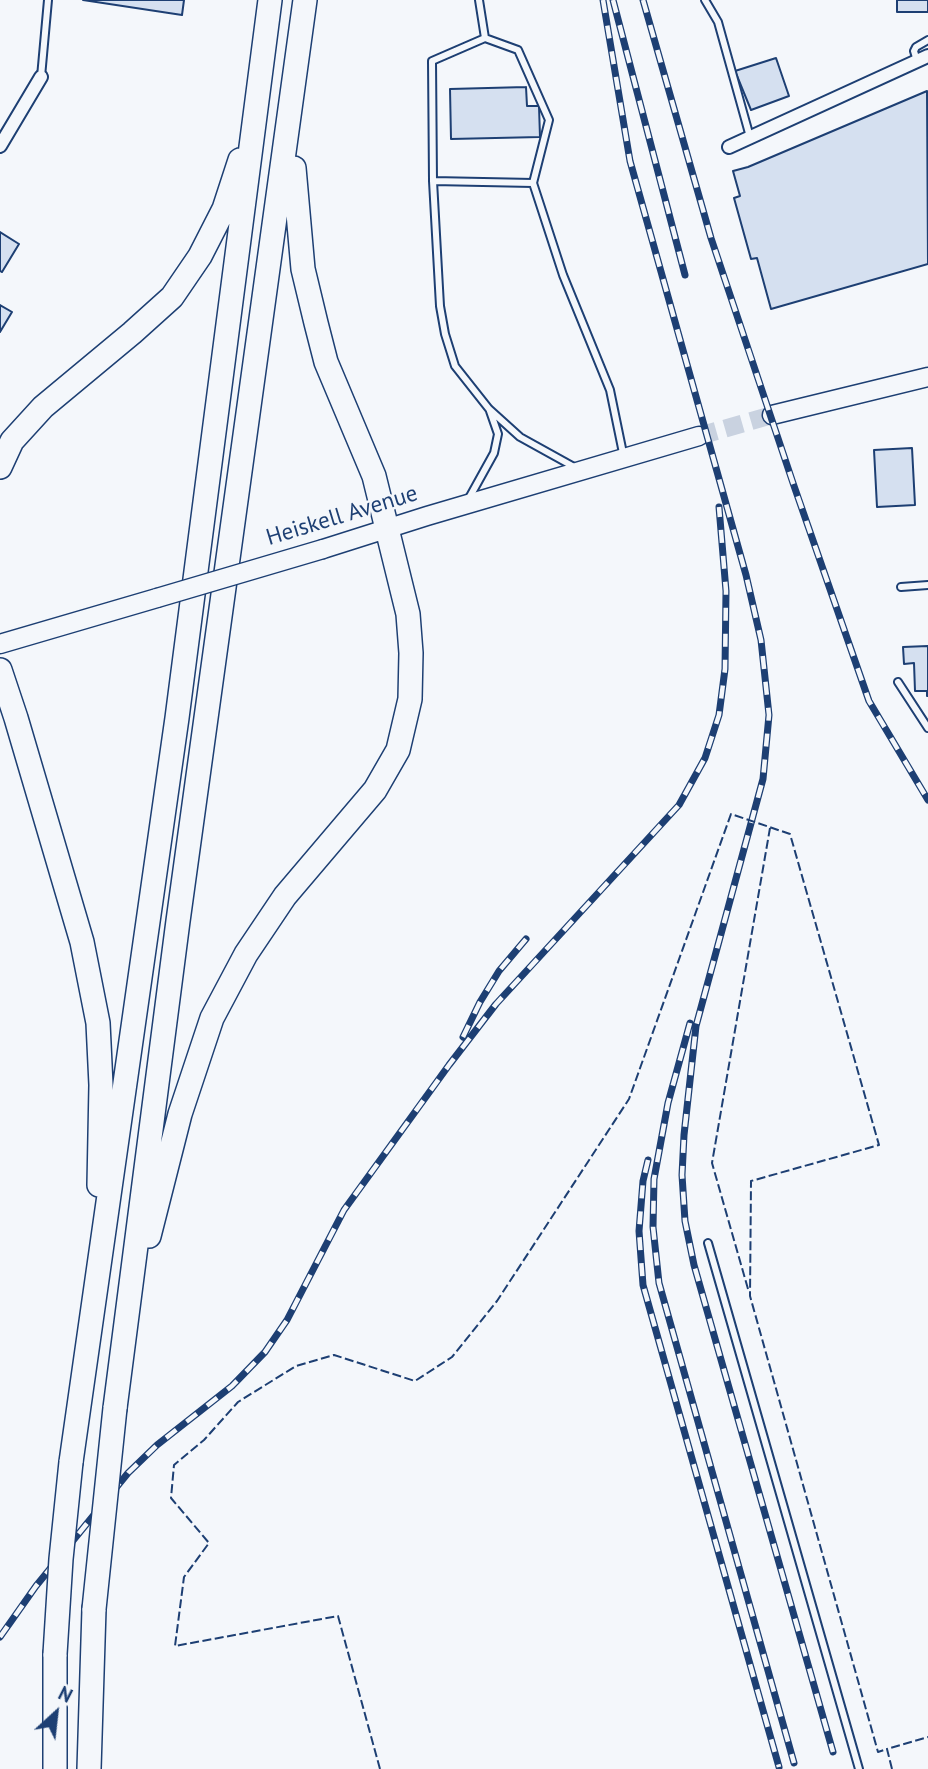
<!DOCTYPE html>
<style>
body{margin:0}
#map{position:relative;width:928px;height:1769px;overflow:hidden;background:#f4f7fb;font-family:"PT Sans",sans-serif}
canvas{display:block}
.north{position:absolute;left:21px;top:1678px;width:70px;height:70px;-webkit-text-stroke:5px #f4f7fb;paint-order:stroke;rotate:27deg;font-size:19px;font-weight:700;line-height:28px;text-align:center;color:#1d3f73}
.north::after{content:'';display:block;margin:auto;width:24px;height:32px;background:#1d3f73;clip-path:polygon(50% 0,100% 100%,50% 72%,0 100%)}
</style>
<div id="map">
<canvas width="928" height="1769"></canvas>
<div class="north">N</div>
</div>
<script>
const c = document.querySelector('canvas').getContext('2d');
c.lineJoin = 'round';
function fillPath(path, color) { c.fillStyle = color; c.fill(path, 'evenodd'); }
const poly = rows => new Path2D(rows.map(r => 'M' + r).join(''));
function trace(path, color, width, dash) { c.strokeStyle = color; c.lineWidth = width; c.lineCap = dash ? 'butt' : 'round'; c.setLineDash(dash || []); c.stroke(path); }
function write(font, color, halo, rows, align = 'center') {
  c.font = font + ' "PT Sans",sans-serif'; c.lineWidth = 5; c.setLineDash([]); c.textBaseline = 'middle'; c.strokeStyle = halo; c.fillStyle = color; for (const [text, x, y, turn = 0] of rows) {
    c.save(); c.translate(x, y); c.rotate((+turn || 0) * Math.PI / 180); c.textAlign = isNaN(turn) ? turn : align; if (halo) c.strokeText(text, 0, 0); c.fillText(text, 0, 0); c.restore();
  }
}
const building = poly([
 [83,0,184,0,182,15,83,0],
 [897,0,928,0,928,12,897,12,897,0],
 [776,58,789,96,751,110,735,71,776,58],
 [526,87,527,106,539,106,540,137,451,139,450,89,526,87],
 [927,91,928,264,771,309,757,258,751,259,734,198,740,196,733,171,748,167,927,91],
 [0,232,19,244,2,272,0,271,0,232],
 [0,305,12,312,0,332,0,305],
 [912,448,915,505,877,507,874,450,912,448],
 [928,646,928,696,927,696,927,691,915,691,914,663,904,664,903,647,928,646]
]);
fillPath(building, '#d5e0f0');
trace(building, '#1d3f73', 2);
trace(poly([
 [699,436,772,415]
]), '#c9d2e0', 18, [18, 9]);
const lane = poly([
 [705,0,718,22,750,137],
 [485,38,518,50,549,120,533,183],
 [917,61,914,51,916,47,928,40],
 [41,77,48,0],
 [433,181,432,61,485,38,479,0],
 [576,468,520,437,489,409,455,366,445,334,440,306,433,181,533,183,563,275,610,390,624,458],
 [468,500,494,453,498,434,490,411],
 [901,587,928,585],
 [898,682,928,728],
 [708,1243,859,1769]
]);
const street = poly([
 [0,146,41,77],
 [729,147,928,56]
]);
const secondary = poly([
 [772,415,928,377],
 [323,549,427,516,699,436],
 [0,644,157,598]
]);
const highway = poly([
 [0,467,12,441,43,407,132,333,172,297,200,256,224,209,240,160],
 [0,670,16,718,82,942,98,1023,101,1085,99,1185],
 [149,1236,180,1114,212,1018,246,954,285,896,375,790,398,750,410,699,411,653,408,614,374,476,326,362,316,323,303,269,294,168],
 [115,1408,178,921,305,0],
 [71,1462,177,718,270,0],
 [55,1769,55,1654],
 [89,1769,94,1609]
]);
trace(lane, '#1d3f73', 10);
trace(street, '#1d3f73', 16);
trace(secondary, '#1d3f73', 21);
trace(highway, '#1d3f73', 26);
trace(lane, '#f4f7fb', 6);
trace(street, '#f4f7fb', 12);
trace(secondary, '#f4f7fb', 18);
trace(highway, '#f4f7fb', 23);
const rail = poly([
 [603,0,630,161,746,575,761,640,769,715,763,779,696,1026,684,1135,682,1175,685,1221,694,1265,833,1752],
 [613,0,685,275],
 [643,0,711,238,793,483,869,701,928,800],
 [690,1023,668,1103,654,1179,653,1227,659,1283,794,1763],
 [463,1037,480,1002,499,971,526,939],
 [648,1160,643,1181,639,1231,643,1285,779,1767],
 [0,1637,36,1586,128,1473,157,1445,232,1386,265,1352,287,1320,344,1210,449,1065,496,1004,679,805,705,758,719,715,725,669,726,591,719,507]
]);
trace(rail, '#1d3f73', 7);
trace(rail, '#f4f7fb', 4.5, [13]);
const secondaryBridge = poly([
 [157,598,323,549]
]);
const highwayBridge = poly([
 [94,1609,115,1408],
 [55,1654,61,1559,71,1462]
]);
trace(secondaryBridge, '#1d3f73', 21, []);
trace(highwayBridge, '#1d3f73', 26, []);
trace(secondaryBridge, '#f4f7fb', 18);
trace(highwayBridge, '#f4f7fb', 23);
trace(poly([
 [748,1289,712,1163,770,828],
 [380,1769,338,1616,175,1646,184,1577,209,1543,171,1498,174,1465,204,1440,238,1402,296,1366,334,1355,415,1381,452,1357,497,1301,629,1099,731,814,790,834,879,1145,751,1181,750,1296,878,1752,887,1749],
 [892,1769,887,1749,928,1737]
]), '#1d3f73', 2, [9, 3.5]);
write('23px', '#1d3f73', '#f4f7fb', [
 ["Heiskell Avenue",342,516,-17]
]);
</script>
